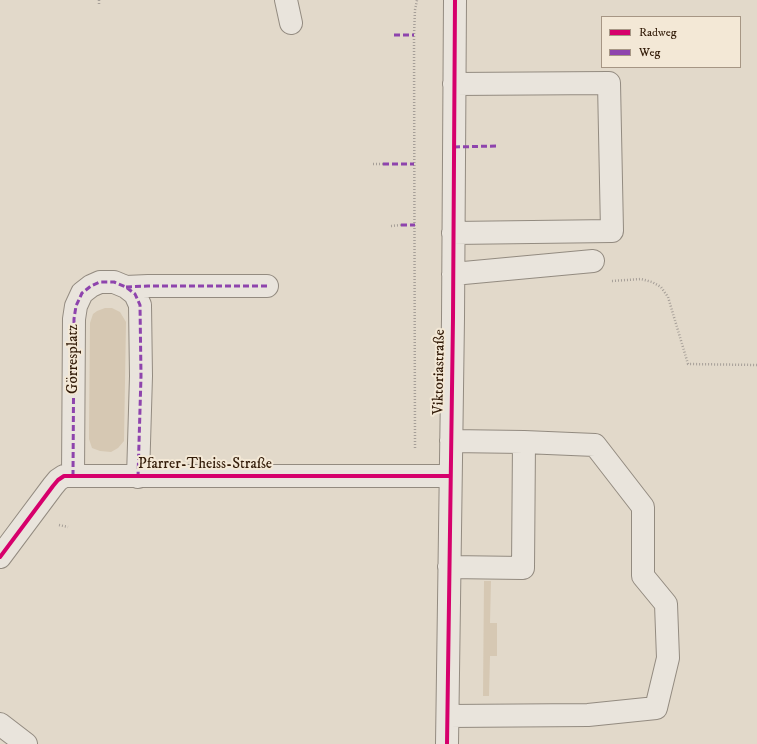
<!DOCTYPE html>
<meta charset="utf-8">
<style>
body{margin:0}
#map{position:relative;width:757px;height:744px;overflow:hidden;background:#e2d9ca;font-family:"IM FELL DW Pica",serif}
canvas{display:block}
.legend{position:absolute;left:601px;top:16px;width:140px;height:52px;box-sizing:border-box;background:#f3e8d6;border:1px solid #a69684;margin:0;padding:5px 7px;list-style:none;font-size:12px;color:#321b08}
.legend li{display:flex;align-items:center;gap:8px;height:20px}
.legend b{width:20px;border:1px solid #a69684}
</style>
<div id="map">
<canvas width="757" height="744"></canvas>
<ul class="legend">
<li><b style="height:5px;background:#d6006c"></b>Radweg</li>
<li><b style="height:5px;background:#8e44ad"></b>Weg</li>
</ul>
</div>
<script>
const c = document.querySelector('canvas').getContext('2d');
c.lineJoin = 'round';
function fillPath(path, color) { c.fillStyle = color; c.fill(path, 'evenodd'); }
const poly = rows => new Path2D(rows.map(r => 'M' + r).join(''));
function trace(path, color, width, dash) { c.strokeStyle = color; c.lineWidth = width; c.lineCap = dash ? 'butt' : 'round'; c.setLineDash(dash || []); c.stroke(path); }
function write(font, color, halo, rows, align = 'center') {
  c.font = font + ' "IM FELL DW Pica",serif'; c.lineWidth = 4; c.setLineDash([]); c.textBaseline = 'middle'; c.strokeStyle = halo; c.fillStyle = color; for (const [text, x, y, turn = 0] of rows) {
    c.save(); c.translate(x, y); c.rotate((+turn || 0) * Math.PI / 180); c.textAlign = isNaN(turn) ? turn : align; if (halo) c.strokeText(text, 0, 0); c.fillText(text, 0, 0); c.restore();
  }
}
fillPath(poly([
 [105,308,112,308,120,312,126,322,124,441,118,448,111,452,100,451,92,448,89,439,89,430,90,323,93,314,97,311],
 [484,581,491,581,490,623,497,623,497,656,490,656,489,696,483,696]
]), '#d6c8b3');
const minor = poly([
 [286,0,291,23],
 [453,233,612,231,609,83,454,84],
 [453,274,593,261],
 [126,287,148,286,267,286],
 [73,476,74,319,76,306,82,293,91,286,100,282,114,282,126,287,135,294,140,305,141,376,138,477],
 [0,557,53,486,58,480,64,476,450,476],
 [449,567,523,568,524,442,451,441],
 [448,716,588,715,656,708,668,658,666,604,643,576,643,507,595,445,524,442],
 [0,724,26,744],
 [447,744,453,318,455,0]
]);
trace(minor, '#938b80', 24);
trace(poly([
 [99,0,99,4],
 [373,164,383,164],
 [391,226,401,225],
 [612,281,641,279,652,282,661,287,668,297,688,364,757,365],
 [415,448,414,35,415,10,417,0],
 [59,525,68,527]
]), '#a69f98', 2.5, [1, 2]);
trace(minor, '#e9e4dc', 22);
trace(poly([
 [394,35,414,35],
 [454,147,497,146],
 [383,164,414,164],
 [401,225,415,225],
 [126,287,148,286,267,286],
 [73,476,74,319,76,306,82,293,91,286,100,282,114,282,126,287,135,294,140,305,141,376,138,477]
]), '#8e44ad', 3, [6, 3]);
trace(poly([
 [0,557,53,486,58,480,64,476,450,476],
 [447,744,453,318,455,0]
]), '#d6006c', 4);
write('15px', '#321b08', '#f3e8d6', [
 ["Görresplatz",74,359,-90],
 ["Viktoriastraße",440,372,-89],
 ["Pfarrer-Theiss-Straße",205,465]
]);
</script>
